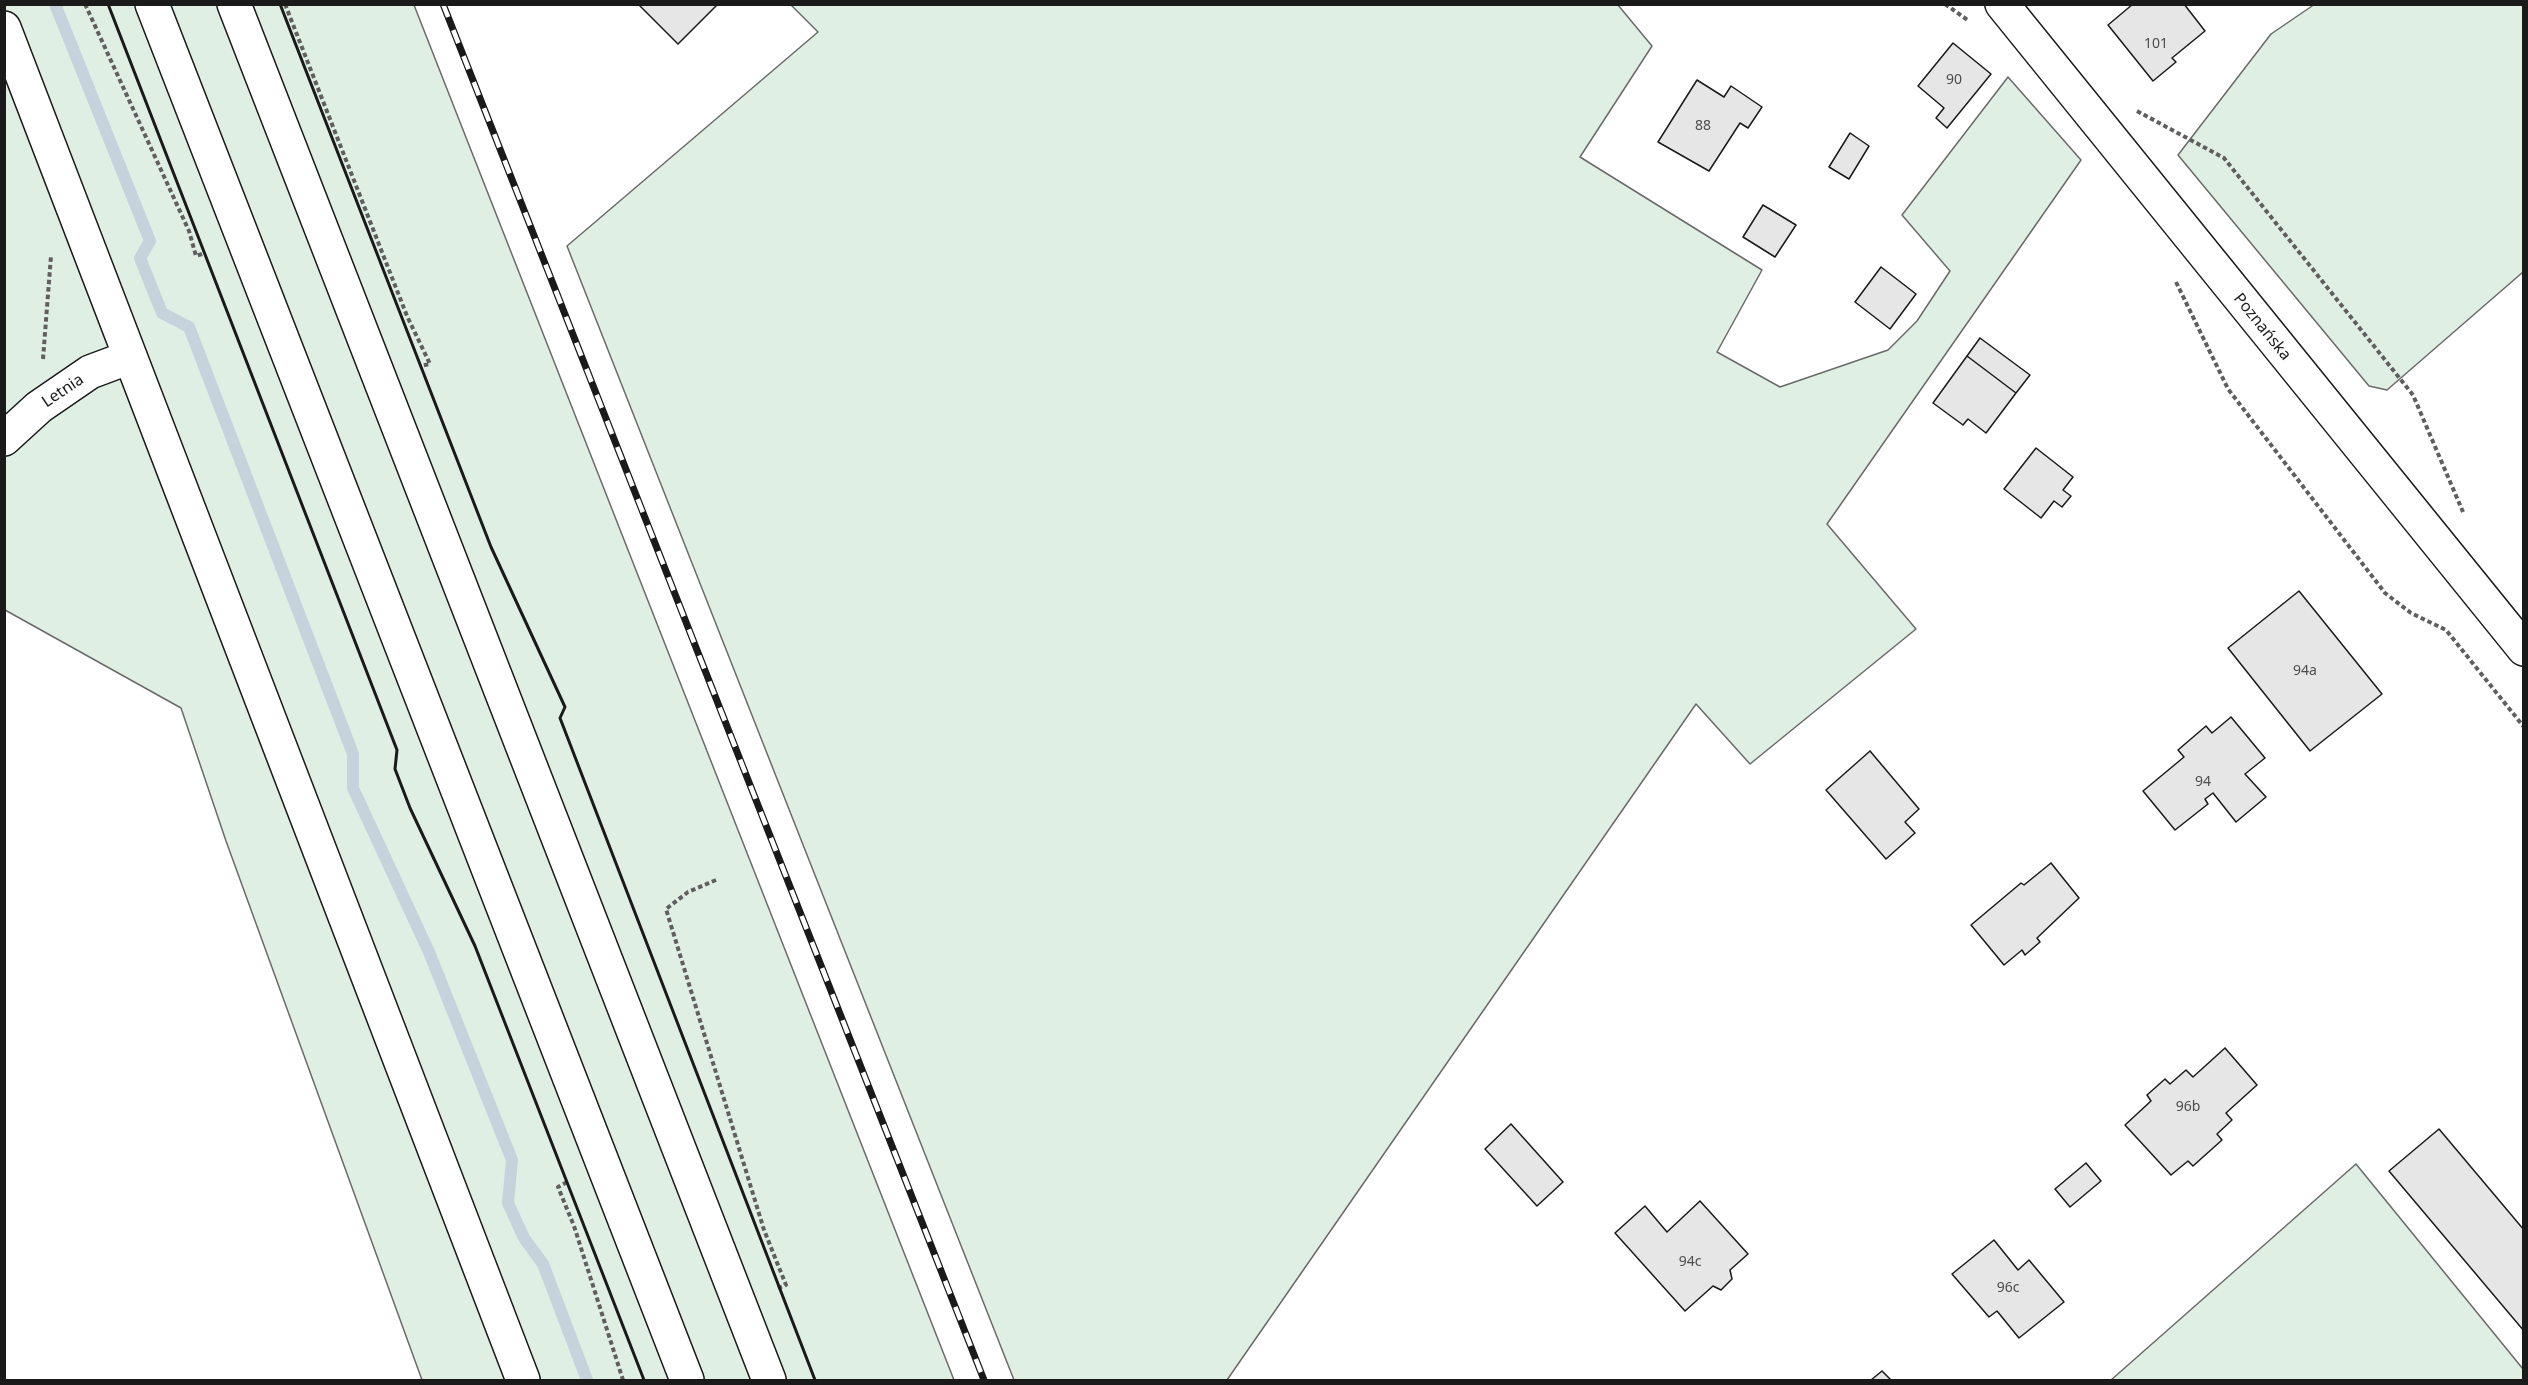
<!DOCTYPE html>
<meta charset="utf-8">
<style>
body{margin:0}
#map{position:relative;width:2528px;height:1385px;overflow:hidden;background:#fff;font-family:"Noto Sans",sans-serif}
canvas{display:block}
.frame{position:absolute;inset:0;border:6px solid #1a1a1a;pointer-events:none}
</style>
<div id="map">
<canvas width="2528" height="1385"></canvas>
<div class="frame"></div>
</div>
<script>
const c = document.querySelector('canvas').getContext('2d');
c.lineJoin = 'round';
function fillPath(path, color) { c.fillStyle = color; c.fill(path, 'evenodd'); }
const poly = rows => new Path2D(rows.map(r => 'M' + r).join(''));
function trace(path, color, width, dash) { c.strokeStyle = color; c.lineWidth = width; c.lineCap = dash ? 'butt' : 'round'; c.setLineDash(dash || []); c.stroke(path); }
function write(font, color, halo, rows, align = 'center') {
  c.font = font + ' "Noto Sans",sans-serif'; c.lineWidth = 4.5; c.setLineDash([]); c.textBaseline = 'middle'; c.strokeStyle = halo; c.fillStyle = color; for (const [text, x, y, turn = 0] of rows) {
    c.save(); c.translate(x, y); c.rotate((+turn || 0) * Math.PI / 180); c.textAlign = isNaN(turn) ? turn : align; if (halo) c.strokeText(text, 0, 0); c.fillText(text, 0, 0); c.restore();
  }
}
const green = poly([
 [2315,4,2523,5,2523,272,2387,390,2369,386,2178,155,2271,34,2315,4],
 [5,5,414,5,954,1380,422,1380,226,841,181,708,5,610,5,5],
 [791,5,1618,5,1652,46,1580,157,1762,270,1717,352,1780,387,1888,350,1917,321,1950,271,1902,215,2008,77,2081,160,1827,524,1916,629,1750,764,1696,704,1227,1380,1014,1380,567,246,818,32,791,5],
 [2356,1164,2523,1369,2523,1380,2111,1380,2356,1164]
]);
fillPath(green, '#e0efe3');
trace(green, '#6a6a6a', 1.5);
trace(poly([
 [55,4,150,241,140,258,162,313,189,327,353,754,353,788,429,952,512,1160,508,1203,524,1238,543,1264,587,1380]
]), '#c6d2dc', 12);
const building = poly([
 [638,4,718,4,678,44,638,4],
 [2133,4,2184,4,2205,31,2172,58,2176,62,2153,81,2108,25,2133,4],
 [1953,43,1991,74,1947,128,1936,118,1944,108,1918,86,1953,43],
 [1697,80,1724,97,1731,86,1762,107,1748,128,1740,123,1709,171,1658,142,1697,80],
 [1850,133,1869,146,1849,179,1829,167,1850,133],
 [1763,205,1796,225,1775,257,1743,237,1763,205],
 [1881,267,1916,294,1890,329,1855,302,1881,267],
 [1980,338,2030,375,2016,393,1967,356,1980,338],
 [1967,356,2016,393,1986,433,1968,419,1963,425,1933,403,1967,356],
 [2036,448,2073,477,2063,490,2071,496,2062,507,2054,501,2041,518,2004,489,2036,448],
 [2299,591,2382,694,2310,751,2228,648,2299,591],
 [2231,717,2265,758,2245,774,2266,797,2236,822,2213,793,2205,799,2208,804,2175,830,2143,791,2184,757,2178,750,2206,726,2212,733,2231,717],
 [1870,751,1919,809,1905,822,1915,833,1886,859,1826,790,1870,751],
 [2051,863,2079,898,2037,938,2040,942,2025,955,2022,950,2004,965,1971,925,2021,883,2024,885,2051,863],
 [2225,1048,2257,1085,2226,1113,2232,1120,2217,1134,2222,1140,2193,1166,2188,1161,2171,1175,2125,1125,2151,1101,2147,1095,2165,1079,2170,1084,2186,1070,2193,1077,2225,1048],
 [1511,1124,1563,1182,1537,1206,1485,1149,1511,1124],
 [2439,1129,2524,1230,2524,1331,2389,1171,2439,1129],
 [2086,1163,2101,1181,2070,1207,2055,1189,2086,1163],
 [1700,1201,1748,1254,1730,1270,1732,1279,1721,1290,1713,1286,1685,1311,1615,1233,1645,1206,1667,1232,1700,1201],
 [1994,1240,2018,1270,2029,1260,2064,1302,2019,1338,1997,1311,1989,1317,1952,1274,1994,1240],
 [1882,1371,1891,1380,1871,1380,1882,1371]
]);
fillPath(building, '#e6e6e6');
trace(building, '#1a1a1a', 1.5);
const minor = poly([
 [4,28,523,1380],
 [4,439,39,407,90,372,130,357]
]);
const major = poly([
 [2002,4,2524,649]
]);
const highway = poly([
 [152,4,687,1380],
 [234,4,769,1380]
]);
trace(minor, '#1a1a1a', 36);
trace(major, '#1a1a1a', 36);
trace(highway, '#1a1a1a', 36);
trace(poly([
 [85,4,189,231,196,256,205,253],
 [285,4,407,316,430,364,420,366],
 [1945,4,1969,21],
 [2137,111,2224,158,2413,395,2463,512],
 [2176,282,2228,389,2385,593,2411,613,2446,630,2524,727],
 [43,359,51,256],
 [716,880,688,892,666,909,764,1230,786,1285,778,1288],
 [567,1182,558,1187,574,1226,623,1380]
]), '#5f5f5f', 4, [4.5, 3]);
trace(minor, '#fff', 33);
trace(major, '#fff', 33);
trace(highway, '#fff', 33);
const rail = poly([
 [443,4,984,1380]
]);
trace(rail, '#1a1a1a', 7);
trace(rail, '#fff', 4.5, [14]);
trace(poly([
 [108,4,397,750,395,769,410,808,475,946,644,1380],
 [280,4,491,547,565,707,560,718,815,1380]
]), '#1a1a1a', 3);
write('14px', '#4d4d4d', null, [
 ["101",2156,44],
 ["90",1954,80],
 ["88",1703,126],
 ["94a",2305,671],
 ["94",2203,782],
 ["96b",2188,1107],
 ["94c",1690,1262],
 ["96c",2008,1288]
]);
write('16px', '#1a1a1a', '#fff', [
 ["Poznańska",2262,327,51],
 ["Letnia",63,391,-34]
]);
</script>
